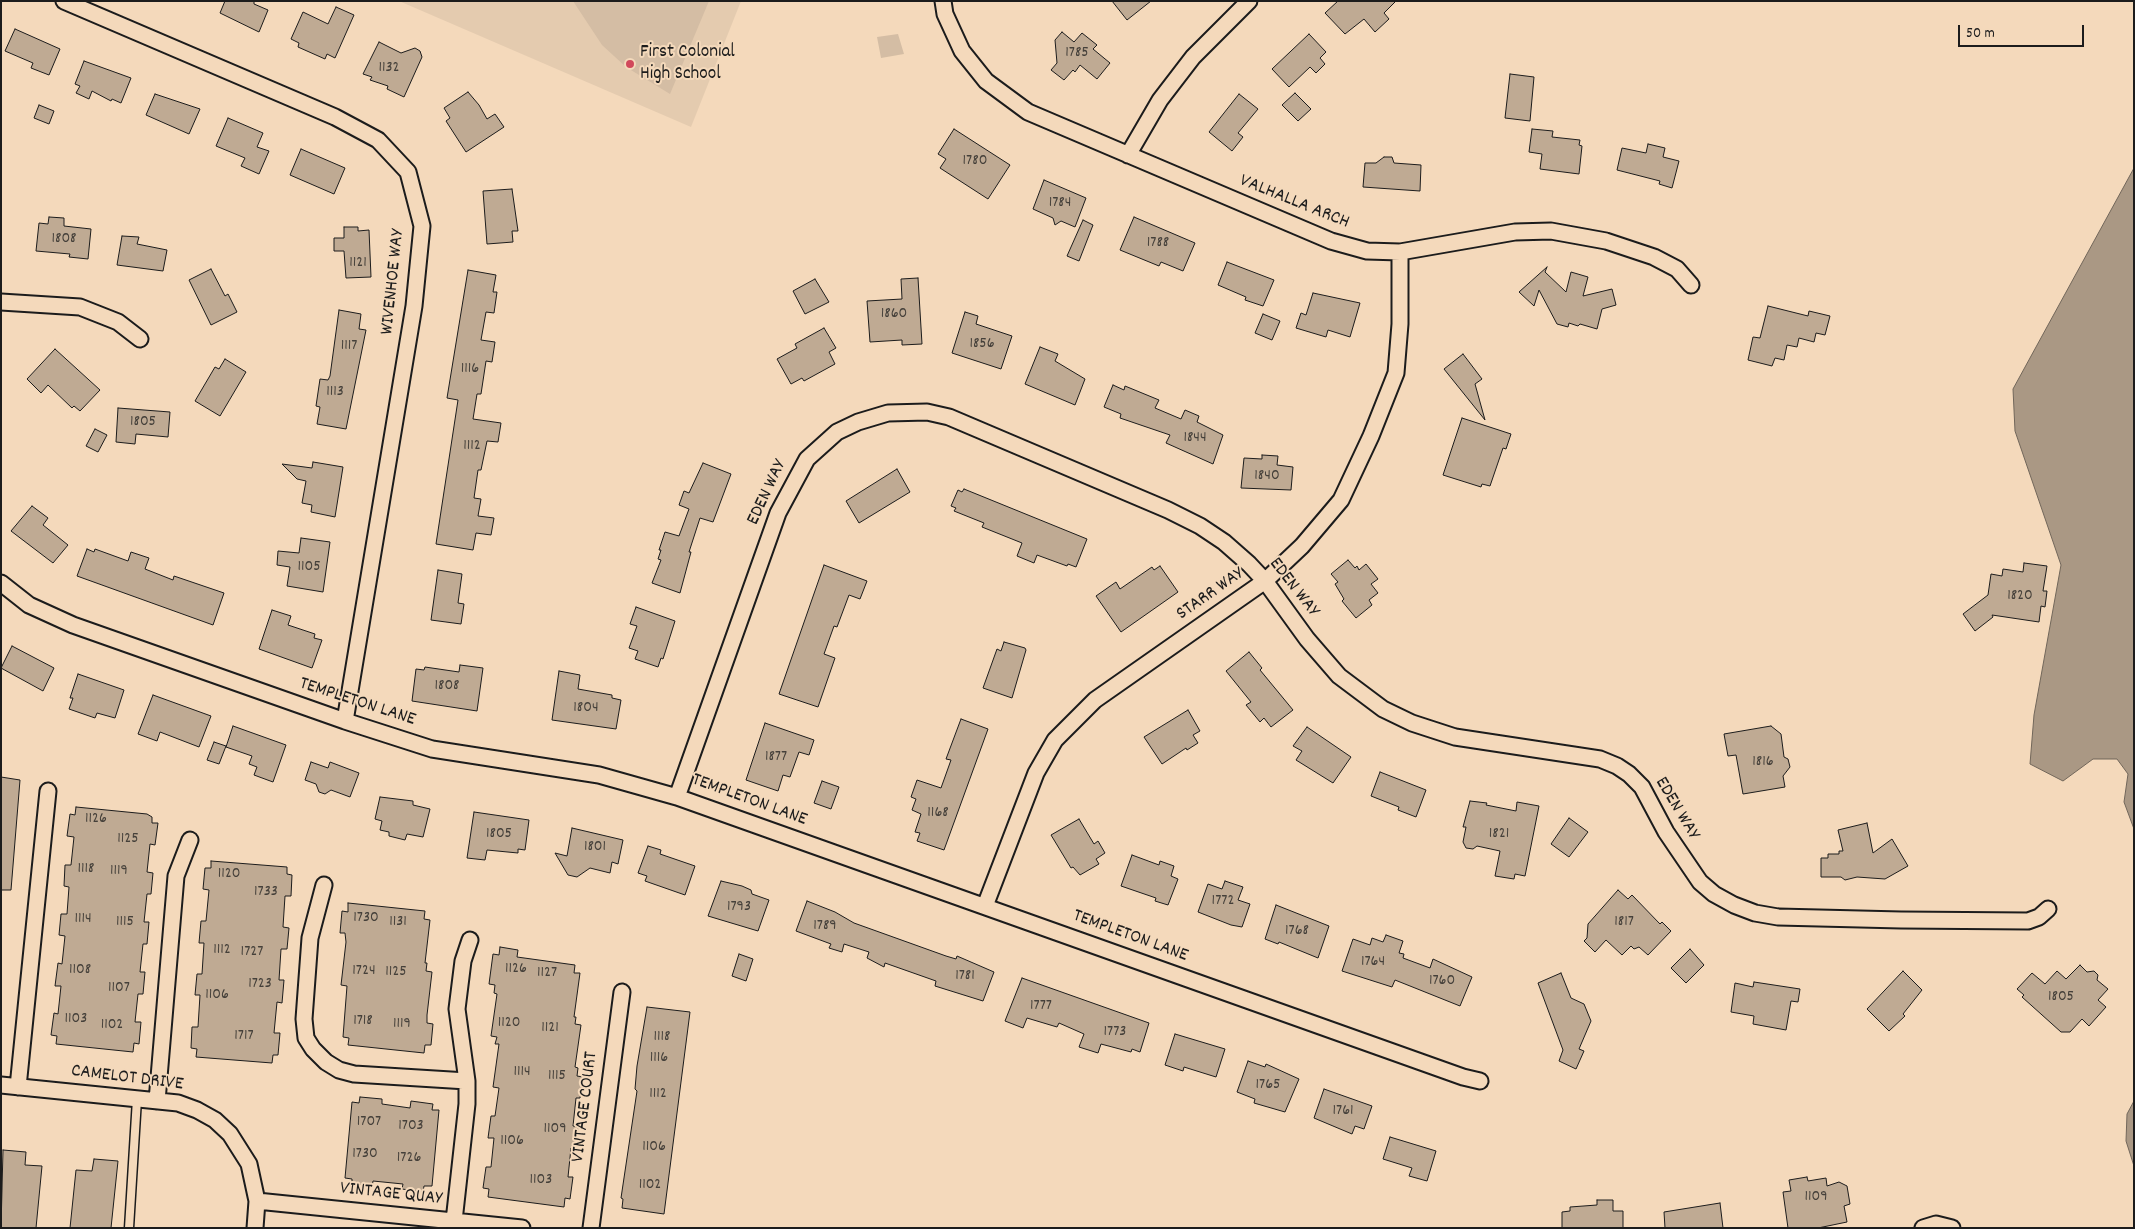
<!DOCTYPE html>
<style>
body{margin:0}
#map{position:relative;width:2135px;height:1229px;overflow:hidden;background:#f4d9bb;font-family:Dekko,sans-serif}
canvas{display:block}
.frame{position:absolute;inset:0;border:2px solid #1c1c1c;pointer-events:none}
.scale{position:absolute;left:1958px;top:25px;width:126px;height:22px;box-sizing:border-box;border:2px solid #1c1c1c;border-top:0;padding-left:6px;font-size:15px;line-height:18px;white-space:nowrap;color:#1c1c1c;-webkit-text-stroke:4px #f4d9bb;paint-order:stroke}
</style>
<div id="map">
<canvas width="2135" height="1229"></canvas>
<div class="frame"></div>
<div class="scale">50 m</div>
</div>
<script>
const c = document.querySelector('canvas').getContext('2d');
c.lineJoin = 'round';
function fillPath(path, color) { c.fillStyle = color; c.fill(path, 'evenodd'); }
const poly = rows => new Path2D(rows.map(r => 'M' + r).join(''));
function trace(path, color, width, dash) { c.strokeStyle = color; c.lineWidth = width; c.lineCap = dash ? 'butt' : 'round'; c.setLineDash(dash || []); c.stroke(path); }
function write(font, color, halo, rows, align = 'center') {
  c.font = font + ' Dekko,sans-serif'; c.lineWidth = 4; c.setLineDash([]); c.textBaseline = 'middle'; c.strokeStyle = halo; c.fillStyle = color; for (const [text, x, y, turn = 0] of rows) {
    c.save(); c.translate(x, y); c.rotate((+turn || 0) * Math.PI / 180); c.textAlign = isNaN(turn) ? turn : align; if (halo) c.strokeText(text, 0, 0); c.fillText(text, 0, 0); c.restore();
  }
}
fillPath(poly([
 [399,1,741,1,691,127]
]), '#e4cbaf');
fillPath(poly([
 [573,1,709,1,670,94,626,67,602,45],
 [898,34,904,54,881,58,877,37]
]), '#d4bda4');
const water = poly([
 [2134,168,2134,829,2124,802,2128,774,2117,759,2093,759,2063,781,2030,764,2034,715,2061,565,2015,431,2013,389,2134,168],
 [2134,1101,2134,1166,2126,1141,2127,1114,2134,1101]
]);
fillPath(water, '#aa9884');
trace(water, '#71665a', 1);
const building = poly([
 [225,1,254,1,254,4,268,10,259,32,220,13,225,1],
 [1112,1,1151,1,1127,20,1112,1],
 [1338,1,1396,1,1384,13,1389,19,1375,32,1364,19,1345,34,1325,13,1338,1],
 [336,7,354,15,335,58,327,54,325,59,298,47,299,43,291,39,303,12,328,24,336,7],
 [15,29,60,49,49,75,31,68,33,63,5,51,15,29],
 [1062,32,1074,42,1082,33,1097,45,1093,49,1110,63,1097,79,1080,65,1075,72,1073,70,1064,80,1051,70,1057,63,1055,40,1062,32],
 [1309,34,1326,52,1320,58,1325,64,1316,73,1310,67,1289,87,1272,69,1309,34],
 [379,42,401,53,415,48,420,51,422,57,404,97,387,89,388,86,370,80,372,77,363,74,379,42],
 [84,61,131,78,121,103,112,99,111,101,92,91,89,99,76,93,80,86,75,84,84,61],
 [1510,74,1534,77,1530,121,1505,118,1510,74],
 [468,92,479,105,487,119,495,114,504,127,466,152,446,121,450,118,444,108,468,92],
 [1295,93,1311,109,1298,121,1282,105,1295,93],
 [155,94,200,109,189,134,146,115,155,94],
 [1239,94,1258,109,1238,133,1243,137,1232,151,1209,132,1239,94],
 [39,105,54,111,49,124,34,118,39,105],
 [228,118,263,133,257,147,269,151,259,174,241,166,245,158,216,146,228,118],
 [954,129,1010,165,988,199,940,168,946,159,938,154,954,129],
 [1532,129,1553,131,1552,137,1580,140,1579,145,1582,146,1579,174,1540,169,1542,154,1529,152,1532,129],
 [1648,144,1665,148,1663,157,1679,161,1672,188,1659,184,1660,181,1617,170,1622,148,1646,153,1648,144],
 [301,149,345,168,334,194,290,175,301,149],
 [1384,157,1392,157,1394,163,1421,165,1420,191,1363,187,1365,163,1376,163,1384,157],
 [1044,180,1086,198,1075,227,1061,221,1055,225,1053,218,1033,209,1044,180],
 [512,189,518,231,512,231,513,242,487,244,483,191,512,189],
 [49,217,64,218,64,226,91,229,88,259,69,257,70,254,36,251,39,223,48,224,49,217],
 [1134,217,1195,243,1183,271,1161,262,1159,266,1120,250,1134,217],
 [1083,220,1093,225,1079,261,1067,256,1083,220],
 [344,227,358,227,358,231,369,230,371,277,346,278,344,251,334,251,334,238,344,238,344,227],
 [122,236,139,237,137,244,167,250,163,271,117,265,122,236],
 [1227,262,1274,280,1263,306,1245,300,1246,297,1218,285,1227,262],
 [1547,267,1545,272,1566,292,1571,272,1588,277,1583,296,1612,289,1616,305,1602,309,1597,329,1580,324,1578,326,1569,323,1568,327,1557,324,1539,290,1534,306,1519,292,1547,267],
 [211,269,225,296,228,294,237,312,211,325,189,280,211,269],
 [468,270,496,275,493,292,497,292,494,313,486,312,481,340,495,342,492,362,486,361,481,394,477,394,473,419,501,423,498,442,487,441,481,470,478,470,474,498,481,499,478,516,494,518,491,535,476,533,473,550,436,544,458,400,447,398,468,270],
 [918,278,922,344,902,345,902,340,870,342,867,301,902,299,901,279,918,278],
 [815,279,829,302,805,314,793,291,815,279],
 [1313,293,1360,303,1350,337,1328,330,1326,337,1296,328,1301,313,1306,315,1313,293],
 [1768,306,1808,316,1809,311,1830,316,1825,335,1816,333,1814,342,1799,338,1797,347,1787,345,1784,360,1775,358,1772,366,1748,360,1753,337,1760,338,1768,306],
 [339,310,361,314,359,329,366,330,346,429,317,424,320,407,316,406,320,379,328,380,330,376,339,310],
 [965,312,978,316,976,324,1012,336,1001,369,952,353,965,312],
 [1263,314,1280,321,1272,340,1255,333,1263,314],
 [824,328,836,348,829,352,835,364,804,381,802,378,791,384,777,359,797,348,795,344,824,328],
 [1040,347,1058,354,1055,361,1085,379,1075,405,1025,384,1040,347],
 [55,349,100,390,80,411,74,406,72,408,48,385,41,393,27,379,55,349],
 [1463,354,1482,379,1475,384,1485,420,1444,369,1463,354],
 [225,359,246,372,220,416,195,401,215,367,219,369,225,359],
 [1113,385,1124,390,1125,386,1159,400,1155,408,1181,419,1185,410,1199,416,1197,422,1223,435,1213,464,1166,443,1170,435,1120,418,1121,414,1104,407,1113,385],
 [118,408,170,412,168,437,136,434,135,444,116,442,118,408],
 [1462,418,1511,434,1506,449,1503,448,1490,486,1482,484,1481,487,1443,475,1462,418],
 [95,429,107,435,98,452,86,446,95,429],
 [1262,455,1278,456,1277,465,1293,467,1291,490,1241,488,1244,458,1262,459,1262,455],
 [313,462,343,467,335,517,311,512,312,505,302,503,306,481,297,479,282,464,312,468,313,462],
 [703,463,731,474,713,522,700,518,689,552,691,552,680,593,652,583,661,560,658,559,661,550,659,550,665,532,679,536,689,509,679,505,684,491,689,493,703,463],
 [897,469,910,492,859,523,846,501,897,469],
 [964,489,1087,539,1076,567,1068,564,1067,566,1037,555,1034,563,1017,556,1022,543,982,527,984,523,954,511,956,508,951,506,958,490,962,492,964,489],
 [32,506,48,518,43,525,68,545,53,563,11,531,32,506],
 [301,538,330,542,323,592,287,586,290,567,277,565,278,551,299,553,301,538],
 [87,549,94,552,95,549,128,561,131,552,149,558,145,569,173,580,174,576,224,593,213,625,77,576,87,549],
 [1348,560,1355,568,1357,566,1359,570,1366,564,1378,579,1371,584,1378,593,1369,600,1372,605,1356,618,1342,601,1344,599,1335,584,1338,582,1331,574,1348,560],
 [2024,563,2047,566,2043,591,2047,591,2045,607,2041,606,2039,622,1992,615,1993,617,1975,631,1963,614,1988,595,1991,574,2002,576,2003,569,2023,572,2024,563],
 [824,565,867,581,860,599,849,595,837,627,834,626,824,654,835,658,818,707,779,694,824,565],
 [1160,566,1178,592,1121,632,1096,596,1116,582,1120,589,1152,567,1154,570,1160,566],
 [438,570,462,574,458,603,464,604,461,624,431,620,438,570],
 [636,607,675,621,663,659,661,658,658,667,635,659,638,651,629,648,637,626,630,624,636,607],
 [272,610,291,616,288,625,315,634,314,638,322,640,312,668,259,649,272,610],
 [1004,642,1025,648,1026,650,1012,698,983,688,997,649,1001,651,1004,642],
 [12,646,54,668,43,691,1,668,12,646],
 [1249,652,1262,668,1260,670,1293,710,1271,727,1264,718,1260,722,1246,705,1251,702,1226,671,1249,652],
 [460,665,483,668,477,711,412,701,416,669,424,670,425,667,459,672,460,665],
 [559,671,580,675,578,689,612,695,612,698,621,700,616,729,552,720,559,671],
 [78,674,124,690,115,718,97,713,95,718,69,709,73,698,70,698,78,674],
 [153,695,211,716,199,747,160,732,157,741,138,734,153,695],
 [1188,710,1200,731,1193,735,1198,743,1187,750,1186,748,1162,764,1144,737,1188,710],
 [961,719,988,729,944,850,917,841,920,833,915,832,921,814,912,810,916,799,911,797,917,780,941,788,951,760,946,759,961,719],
 [765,723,814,740,809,755,799,752,790,777,783,775,778,791,746,780,765,723],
 [233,726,286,745,273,782,254,775,257,767,249,764,252,756,226,747,233,726],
 [1771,726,1781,734,1784,757,1788,759,1790,767,1783,776,1785,787,1743,794,1736,755,1728,756,1724,734,1771,726],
 [1307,727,1351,757,1333,783,1296,760,1302,751,1293,746,1307,727],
 [214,742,226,746,219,764,207,760,214,742],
 [311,762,328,768,330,762,359,773,350,797,331,790,325,794,319,792,316,784,305,780,311,762],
 [1380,772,1426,790,1416,817,1398,810,1399,807,1371,796,1380,772],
 [1,777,20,780,11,890,1,890,1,777],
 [822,781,839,787,831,809,814,803,822,781],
 [380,797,413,801,413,805,430,809,423,837,407,834,405,840,389,836,389,832,380,830,382,821,375,819,380,797],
 [1470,801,1487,803,1486,805,1516,811,1517,802,1539,806,1525,876,1515,874,1514,879,1495,876,1500,851,1477,846,1473,849,1466,848,1463,842,1466,827,1463,827,1470,801],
 [76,807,147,814,152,817,152,823,158,823,155,845,150,844,147,872,153,873,151,894,147,894,144,922,149,922,147,944,143,944,140,972,145,972,143,994,138,994,135,1022,141,1022,139,1044,134,1043,133,1052,56,1044,57,1036,51,1035,54,1013,58,1014,61,986,55,986,58,963,62,964,65,936,59,935,61,914,67,914,69,887,64,886,65,865,71,865,74,837,67,836,70,814,75,815,76,807],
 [474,812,529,820,525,850,518,849,518,853,487,850,485,860,467,858,474,812],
 [1569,818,1588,832,1569,857,1551,844,1569,818],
 [1079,819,1094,844,1098,841,1105,853,1096,859,1099,864,1080,875,1073,867,1071,868,1051,835,1079,819],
 [1867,823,1873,853,1892,839,1908,866,1885,879,1857,877,1845,880,1841,877,1821,877,1821,858,1828,858,1828,854,1839,854,1839,851,1843,851,1838,830,1867,823],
 [572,828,623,840,618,864,612,862,610,873,590,868,577,877,568,875,555,853,567,856,572,828],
 [648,846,661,850,660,854,695,866,685,895,645,881,647,876,638,873,648,846],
 [1132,855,1159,865,1160,861,1174,866,1171,876,1178,879,1168,905,1155,901,1156,898,1121,886,1132,855],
 [211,861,287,867,287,874,292,875,291,896,285,896,283,927,289,928,287,949,281,949,279,980,284,980,282,1003,277,1002,274,1033,280,1033,278,1055,273,1055,272,1063,196,1057,197,1049,191,1048,192,1027,198,1027,200,995,195,995,197,974,202,974,204,943,199,943,201,921,206,921,209,890,203,889,205,868,211,868,211,861],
 [721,881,742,886,751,890,752,894,769,900,758,931,708,916,721,881],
 [1225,881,1243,887,1238,900,1250,904,1242,927,1231,925,1198,912,1208,884,1222,889,1225,881],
 [1618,890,1628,899,1632,895,1660,924,1662,922,1671,931,1648,955,1639,947,1634,949,1631,946,1622,955,1606,940,1595,952,1584,941,1587,938,1588,924,1618,890],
 [807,901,835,912,854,923,946,956,956,959,957,956,994,972,983,1001,935,986,936,981,885,963,884,967,867,958,869,952,844,944,842,952,829,948,831,944,796,931,807,901],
 [348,903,425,911,424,919,430,920,425,963,427,963,426,971,432,972,427,1015,427,1023,433,1024,431,1045,425,1045,424,1053,348,1045,349,1038,343,1037,347,986,341,985,346,942,345,933,340,933,342,911,348,912,348,903],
 [1276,905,1329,926,1318,958,1279,942,1278,944,1265,939,1276,905],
 [1386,935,1403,941,1399,953,1404,954,1403,958,1430,968,1433,959,1472,977,1460,1006,1395,980,1392,987,1342,971,1353,939,1370,945,1372,938,1383,942,1386,935],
 [500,947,518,950,517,957,575,965,574,973,580,973,574,1017,576,1017,575,1024,581,1025,575,1067,578,1068,577,1076,583,1077,580,1098,576,1098,573,1126,578,1127,575,1149,571,1148,568,1177,573,1177,570,1199,565,1198,564,1207,488,1197,489,1189,483,1188,486,1167,491,1167,494,1138,488,1138,491,1116,495,1116,499,1088,493,1087,499,1044,495,1044,497,1037,491,1036,497,994,494,993,495,985,489,984,493,954,499,955,500,947],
 [1690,949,1704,965,1686,983,1671,968,1690,949],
 [739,954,753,959,746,981,732,976,739,954],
 [2080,965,2087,972,2094,971,2098,975,2097,980,2108,989,2098,1000,2106,1007,2089,1026,2082,1019,2070,1032,2061,1032,2022,997,2024,995,2017,989,2032,973,2045,984,2057,971,2066,979,2080,965],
 [1903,971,1922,990,1903,1014,1905,1016,1889,1031,1867,1009,1903,971],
 [1561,973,1571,998,1584,1004,1591,1021,1579,1049,1584,1051,1576,1069,1559,1061,1563,1050,1538,983,1561,973],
 [1022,978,1149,1023,1140,1052,1132,1049,1131,1052,1101,1044,1098,1053,1079,1047,1084,1034,1059,1023,1057,1027,1027,1018,1023,1028,1005,1021,1022,978],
 [1754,982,1800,989,1798,1002,1791,1001,1786,1030,1753,1024,1754,1016,1731,1012,1735,983,1753,987,1754,982],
 [647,1007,690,1012,664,1214,622,1208,623,1199,621,1198,637,1091,635,1089,637,1066,647,1007],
 [1175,1034,1225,1049,1216,1077,1184,1067,1183,1071,1165,1065,1175,1034],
 [1248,1061,1265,1067,1266,1064,1299,1079,1285,1112,1254,1103,1255,1099,1237,1092,1248,1061],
 [1324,1089,1372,1106,1364,1129,1355,1126,1352,1134,1314,1118,1324,1089],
 [360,1097,382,1099,382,1104,410,1108,411,1101,433,1104,432,1110,439,1110,432,1186,424,1186,423,1192,402,1189,403,1184,373,1181,372,1187,352,1184,352,1179,345,1178,352,1102,359,1103,360,1097],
 [1390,1137,1436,1151,1427,1181,1409,1176,1412,1168,1383,1159,1390,1137],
 [3,1150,26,1152,25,1165,42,1166,36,1228,1,1228,3,1150],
 [94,1159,118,1161,111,1228,70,1228,76,1170,92,1171,94,1159],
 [1807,1177,1808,1181,1826,1178,1827,1186,1839,1182,1847,1186,1850,1204,1844,1206,1847,1222,1818,1228,1788,1228,1783,1192,1791,1191,1789,1180,1807,1177],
 [1597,1200,1613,1200,1613,1211,1623,1211,1623,1228,1562,1228,1562,1212,1570,1211,1570,1207,1597,1205,1597,1200],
 [1720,1203,1723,1228,1665,1228,1664,1212,1720,1203]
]);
fillPath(building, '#bfaa93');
trace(building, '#1c1c1c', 1);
const lane = poly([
 [129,1228,137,1099]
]);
const street = poly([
 [64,1,335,117,378,140,408,172,422,226,414,306,345,721],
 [943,1,945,14,962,51,986,81,1028,112,1331,241,1367,251,1400,252,1515,232,1551,231,1606,241,1654,257,1677,269,1691,285],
 [1128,155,1160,100,1193,57,1249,1],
 [1,302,80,307,118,322,140,339],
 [1,583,29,605,73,625,345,721,432,749,599,775,677,797,1463,1077,1480,1081],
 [677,797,778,513,807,459,837,432,858,422,888,413,927,412,949,417,1168,510,1200,526,1224,542,1249,564,1265,581,1307,639,1339,676,1383,709,1412,723,1455,737,1600,759,1617,766,1629,774,1642,787,1666,832,1700,882,1714,894,1734,905,1755,913,1778,917,1901,920,2028,921,2039,917,2048,909],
 [324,885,310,938,304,1019,306,1038,313,1049,326,1062,339,1070,354,1074,467,1081],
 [985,906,1036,773,1055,740,1095,700,1265,581,1302,546,1341,500,1371,436,1396,373,1400,324,1400,252],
 [1,1085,178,1103,197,1110,215,1120,230,1134,249,1164,257,1201,255,1228],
 [18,1087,48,791],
 [157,1101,176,876,190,840],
 [257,1201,522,1228],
 [454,1221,467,1104,467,1081,457,1009,463,961,470,940],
 [591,1228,622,992],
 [1923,1228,1936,1224,1952,1228]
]);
trace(lane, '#1c1c1c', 11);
trace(street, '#1c1c1c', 19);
trace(lane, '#f4d9bb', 8);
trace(street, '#f4d9bb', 15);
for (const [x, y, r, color] of [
 [630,64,5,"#d1495b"]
]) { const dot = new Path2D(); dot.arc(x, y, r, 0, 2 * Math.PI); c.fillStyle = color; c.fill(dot); trace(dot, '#f4d9bb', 2); }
write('16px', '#45403a', null, [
 ["1785",1077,54],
 ["1132",389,69],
 ["1780",975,162],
 ["1784",1060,204],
 ["1808",64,240],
 ["1788",1158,244],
 ["1121",358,264],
 ["1860",894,315],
 ["1856",982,345],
 ["1117",349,347],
 ["1116",470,370],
 ["1113",335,393],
 ["1805",143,423],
 ["1844",1195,439],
 ["1112",472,447],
 ["1840",1267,477],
 ["1105",309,568],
 ["1820",2020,597],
 ["1808",447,687],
 ["1804",586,709],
 ["1877",776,758],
 ["1816",1763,763],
 ["1168",938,814],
 ["1126",96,820],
 ["1805",499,835],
 ["1821",1499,835],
 ["1125",128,840],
 ["1801",595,848],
 ["1118",86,870],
 ["1119",119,872],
 ["1120",229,875],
 ["1733",266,893],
 ["1772",1223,902],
 ["1793",739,908],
 ["1730",366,919],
 ["1114",83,920],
 ["1115",125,923],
 ["1131",398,923],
 ["1817",1624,923],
 ["1789",825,927],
 ["1768",1297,932],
 ["1112",222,951],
 ["1727",252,953],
 ["1764",1373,963],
 ["1126",516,970],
 ["1108",80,971],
 ["1724",364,972],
 ["1125",396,973],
 ["1127",547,974],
 ["1781",965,977],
 ["1760",1442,982],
 ["1723",260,985],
 ["1107",119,989],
 ["1106",217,996],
 ["1805",2061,998],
 ["1777",1041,1007],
 ["1103",76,1020],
 ["1718",363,1022],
 ["1120",509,1024],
 ["1119",402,1025],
 ["1102",112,1026],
 ["1121",550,1029],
 ["1773",1115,1033],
 ["1717",244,1037],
 ["1118",662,1038],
 ["1116",659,1059],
 ["1114",522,1073],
 ["1115",557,1077],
 ["1765",1268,1086],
 ["1112",658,1095],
 ["1761",1343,1112],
 ["1707",369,1123],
 ["1703",411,1127],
 ["1109",555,1130],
 ["1106",512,1142],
 ["1106",654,1148],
 ["1730",365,1155],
 ["1726",409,1159],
 ["1103",541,1181],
 ["1102",650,1186],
 ["1109",1816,1198]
]);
write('19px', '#1c1c1c', '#f4d9bb', [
 ["First Colonial",640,53],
 ["High School",640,75]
], 'left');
write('19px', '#1c1c1c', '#f4d9bb', [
 ["VALHALLA ARCH",1294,203,22],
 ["WIVENHOE WAY",394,282,-84],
 ["EDEN WAY",768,493,-65],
 ["EDEN WAY",1293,588,52],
 ["STARR WAY",1211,595,-35],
 ["TEMPLETON LANE",357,703,18],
 ["TEMPLETON LANE",749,801,20],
 ["EDEN WAY",1676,809,59],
 ["TEMPLETON LANE",1130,937,20],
 ["CAMELOT DRIVE",127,1079,7],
 ["VINTAGE COURT",586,1107,-83],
 ["VINTAGE QUAY",391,1195,6]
]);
</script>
